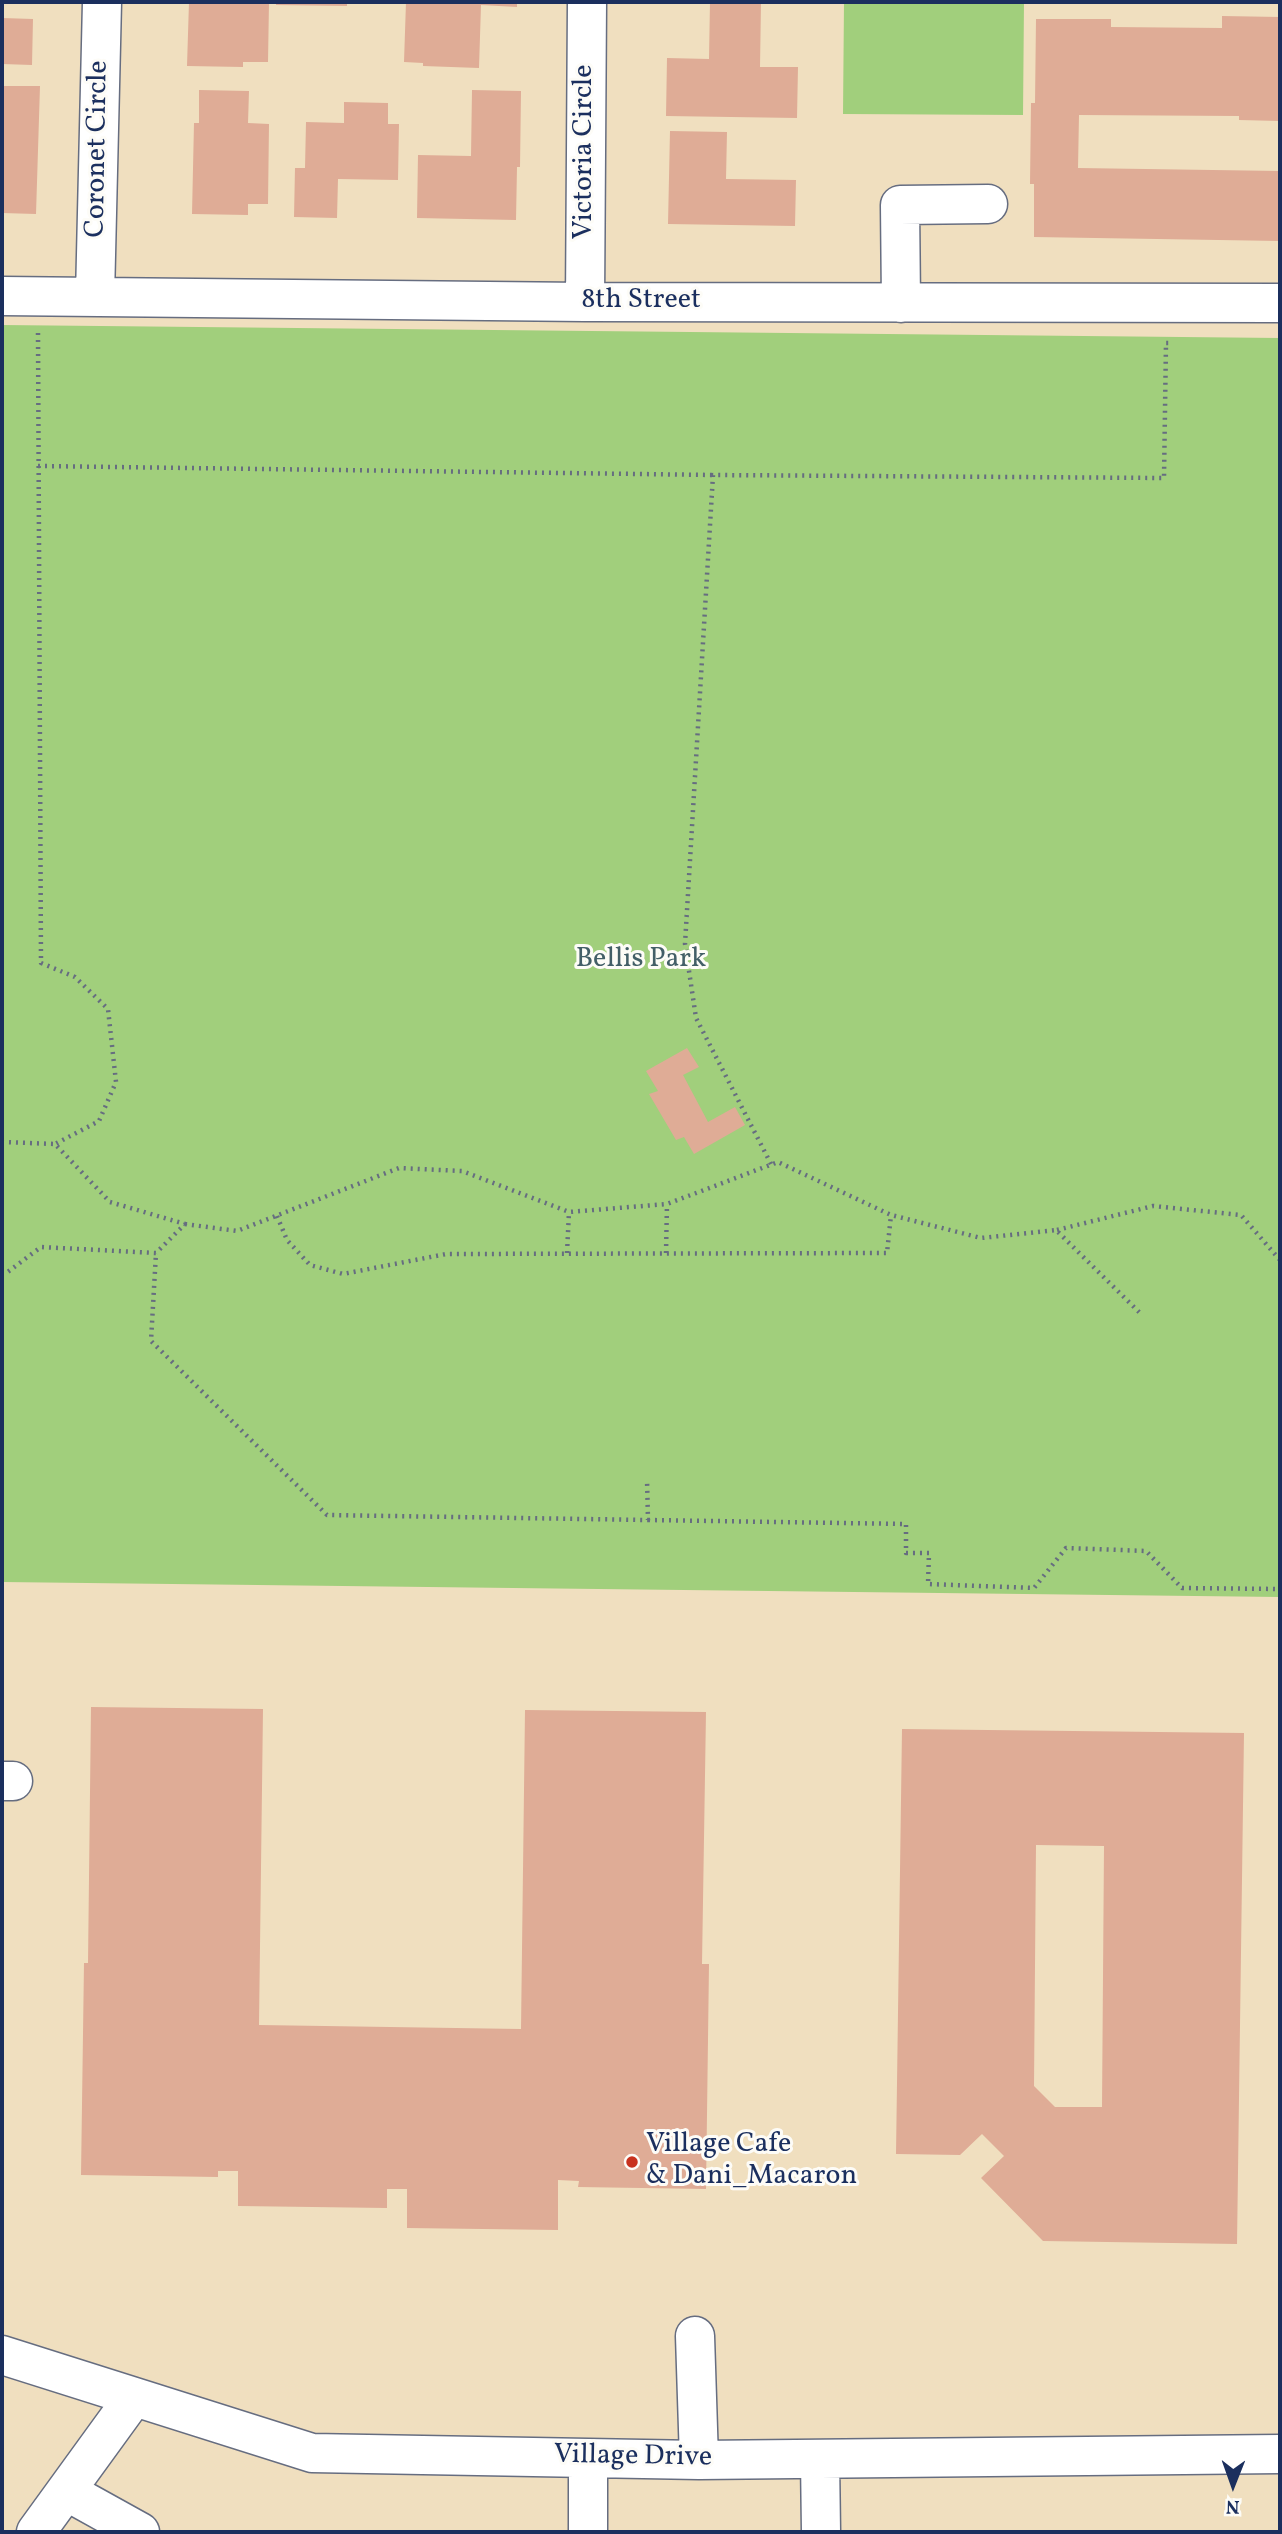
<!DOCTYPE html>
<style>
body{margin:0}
#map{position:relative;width:1282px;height:2534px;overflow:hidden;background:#f0dfbf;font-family:Vollkorn,serif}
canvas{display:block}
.frame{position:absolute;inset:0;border:4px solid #1b2f5e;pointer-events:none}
.north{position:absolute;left:1198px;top:2450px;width:70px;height:70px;-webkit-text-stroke:5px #fdfcf7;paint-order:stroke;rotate:181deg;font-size:19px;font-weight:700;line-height:28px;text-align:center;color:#1b2f5e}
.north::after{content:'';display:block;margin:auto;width:24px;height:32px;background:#1b2f5e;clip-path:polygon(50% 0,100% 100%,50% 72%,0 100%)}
</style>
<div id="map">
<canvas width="1282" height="2534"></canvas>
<div class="frame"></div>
<div class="north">N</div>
</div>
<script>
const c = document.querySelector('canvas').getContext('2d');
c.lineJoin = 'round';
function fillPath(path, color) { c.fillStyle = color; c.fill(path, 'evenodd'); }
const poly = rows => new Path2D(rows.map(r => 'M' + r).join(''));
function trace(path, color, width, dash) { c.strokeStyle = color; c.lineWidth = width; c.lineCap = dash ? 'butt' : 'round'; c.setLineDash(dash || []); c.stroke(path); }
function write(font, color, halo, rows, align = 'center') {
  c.font = font + ' Vollkorn,serif'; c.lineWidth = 6; c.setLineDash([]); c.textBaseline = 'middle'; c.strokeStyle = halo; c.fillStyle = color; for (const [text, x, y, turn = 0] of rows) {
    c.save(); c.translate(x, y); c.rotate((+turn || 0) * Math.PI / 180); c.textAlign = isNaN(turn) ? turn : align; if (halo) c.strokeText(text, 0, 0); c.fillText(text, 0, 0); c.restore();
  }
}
fillPath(poly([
 [844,2,1024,2,1023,115,843,114],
 [2,325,1280,338,1280,1597,2,1582]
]), '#a1cf7c');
fillPath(poly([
 [189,2,269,2,268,62,243,62,243,67,187,66],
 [276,2,347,2,347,6,276,5],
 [406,2,517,2,517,7,481,5,479,68,423,66,423,63,404,62],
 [710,2,761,2,760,67,798,67,797,118,666,116,667,58,709,59],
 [1222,16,1280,17,1280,121,1239,120,1239,116,1079,115,1078,168,1280,171,1280,241,1034,237,1034,184,1030,184,1031,103,1035,103,1036,19,1111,19,1111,27,1222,28],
 [2,18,33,19,32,65,2,64],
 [2,86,40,86,36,214,2,213],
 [199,90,249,91,248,123,269,124,268,204,248,204,248,215,192,214,194,123,199,123],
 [472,90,521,91,520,167,517,167,516,220,417,218,418,155,471,156],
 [344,102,388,103,388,124,399,124,398,180,338,179,337,218,294,217,295,168,305,168,306,122,344,123],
 [670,131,727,132,726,179,796,180,795,226,668,224],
 [687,1048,699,1067,683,1075,708,1122,735,1107,745,1125,694,1154,684,1137,676,1140,649,1094,658,1091,646,1071],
 [91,1707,263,1709,259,2025,521,2029,525,1710,706,1712,702,1964,709,1964,706,2189,578,2187,579,2181,558,2180,558,2230,407,2228,407,2189,387,2189,387,2208,238,2206,238,2171,218,2171,218,2177,81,2175,84,1963,88,1963],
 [902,1729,1244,1733,1237,2244,1043,2241,981,2178,1004,2156,982,2134,960,2155,896,2154],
 [1036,1845,1104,1846,1102,2107,1055,2107,1034,2086]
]), '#dfac96');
const minor = poly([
 [2,296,585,302,1280,303],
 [95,297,102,2],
 [585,302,587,2],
 [901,303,900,205,988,204],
 [2,1781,13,1781],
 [695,2336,699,2460],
 [2,2355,312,2453,699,2460,1280,2454],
 [588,2458,588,2532],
 [820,2459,821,2532],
 [66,2491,140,2532],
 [36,2532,134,2397]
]);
trace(minor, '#666d80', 41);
trace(poly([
 [38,333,41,963,75,977,108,1009,116,1082,99,1121,55,1144],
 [38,466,713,475],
 [2,1142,55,1144,110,1202,185,1224,156,1253],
 [771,1164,696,1018,685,944,713,475,1164,478,1166,343,1169,343],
 [277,1216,287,1240,310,1265,343,1274,446,1254,887,1253,891,1215],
 [185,1224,237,1231,399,1168,462,1171,569,1212,667,1204,778,1162,891,1215,981,1238,1056,1230,1141,1314],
 [1057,1230,1153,1206,1241,1215,1280,1260],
 [567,1253,569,1212],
 [666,1253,667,1204],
 [2,1274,5,1274,41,1247,156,1253,151,1341,327,1515,648,1520,647,1479],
 [648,1520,906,1524,906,1553,929,1553,928,1584,1034,1588,1066,1548,1146,1551,1182,1588,1280,1589]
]), '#666d80', 4.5, [2, 5]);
trace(minor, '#fff', 38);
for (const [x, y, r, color] of [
 [632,2162,7,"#c8321e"]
]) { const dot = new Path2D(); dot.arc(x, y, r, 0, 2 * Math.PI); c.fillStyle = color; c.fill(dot); trace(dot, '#fdfcf7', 2.5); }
write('28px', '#1b2f5e', '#fdfcf7', [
 ["Coronet Circle",99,149,-89],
 ["Victoria Circle",586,152,-90],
 ["8th Street",641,302],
 ["Village Drive",633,2458,1]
]);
write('28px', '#435f67', '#fdfcf7', [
 ["Bellis Park",641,961]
]);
write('28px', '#1b2f5e', '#fdfcf7', [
 ["Village Cafe",646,2146],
 ["& Dani_Macaron",646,2178]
], 'left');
</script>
